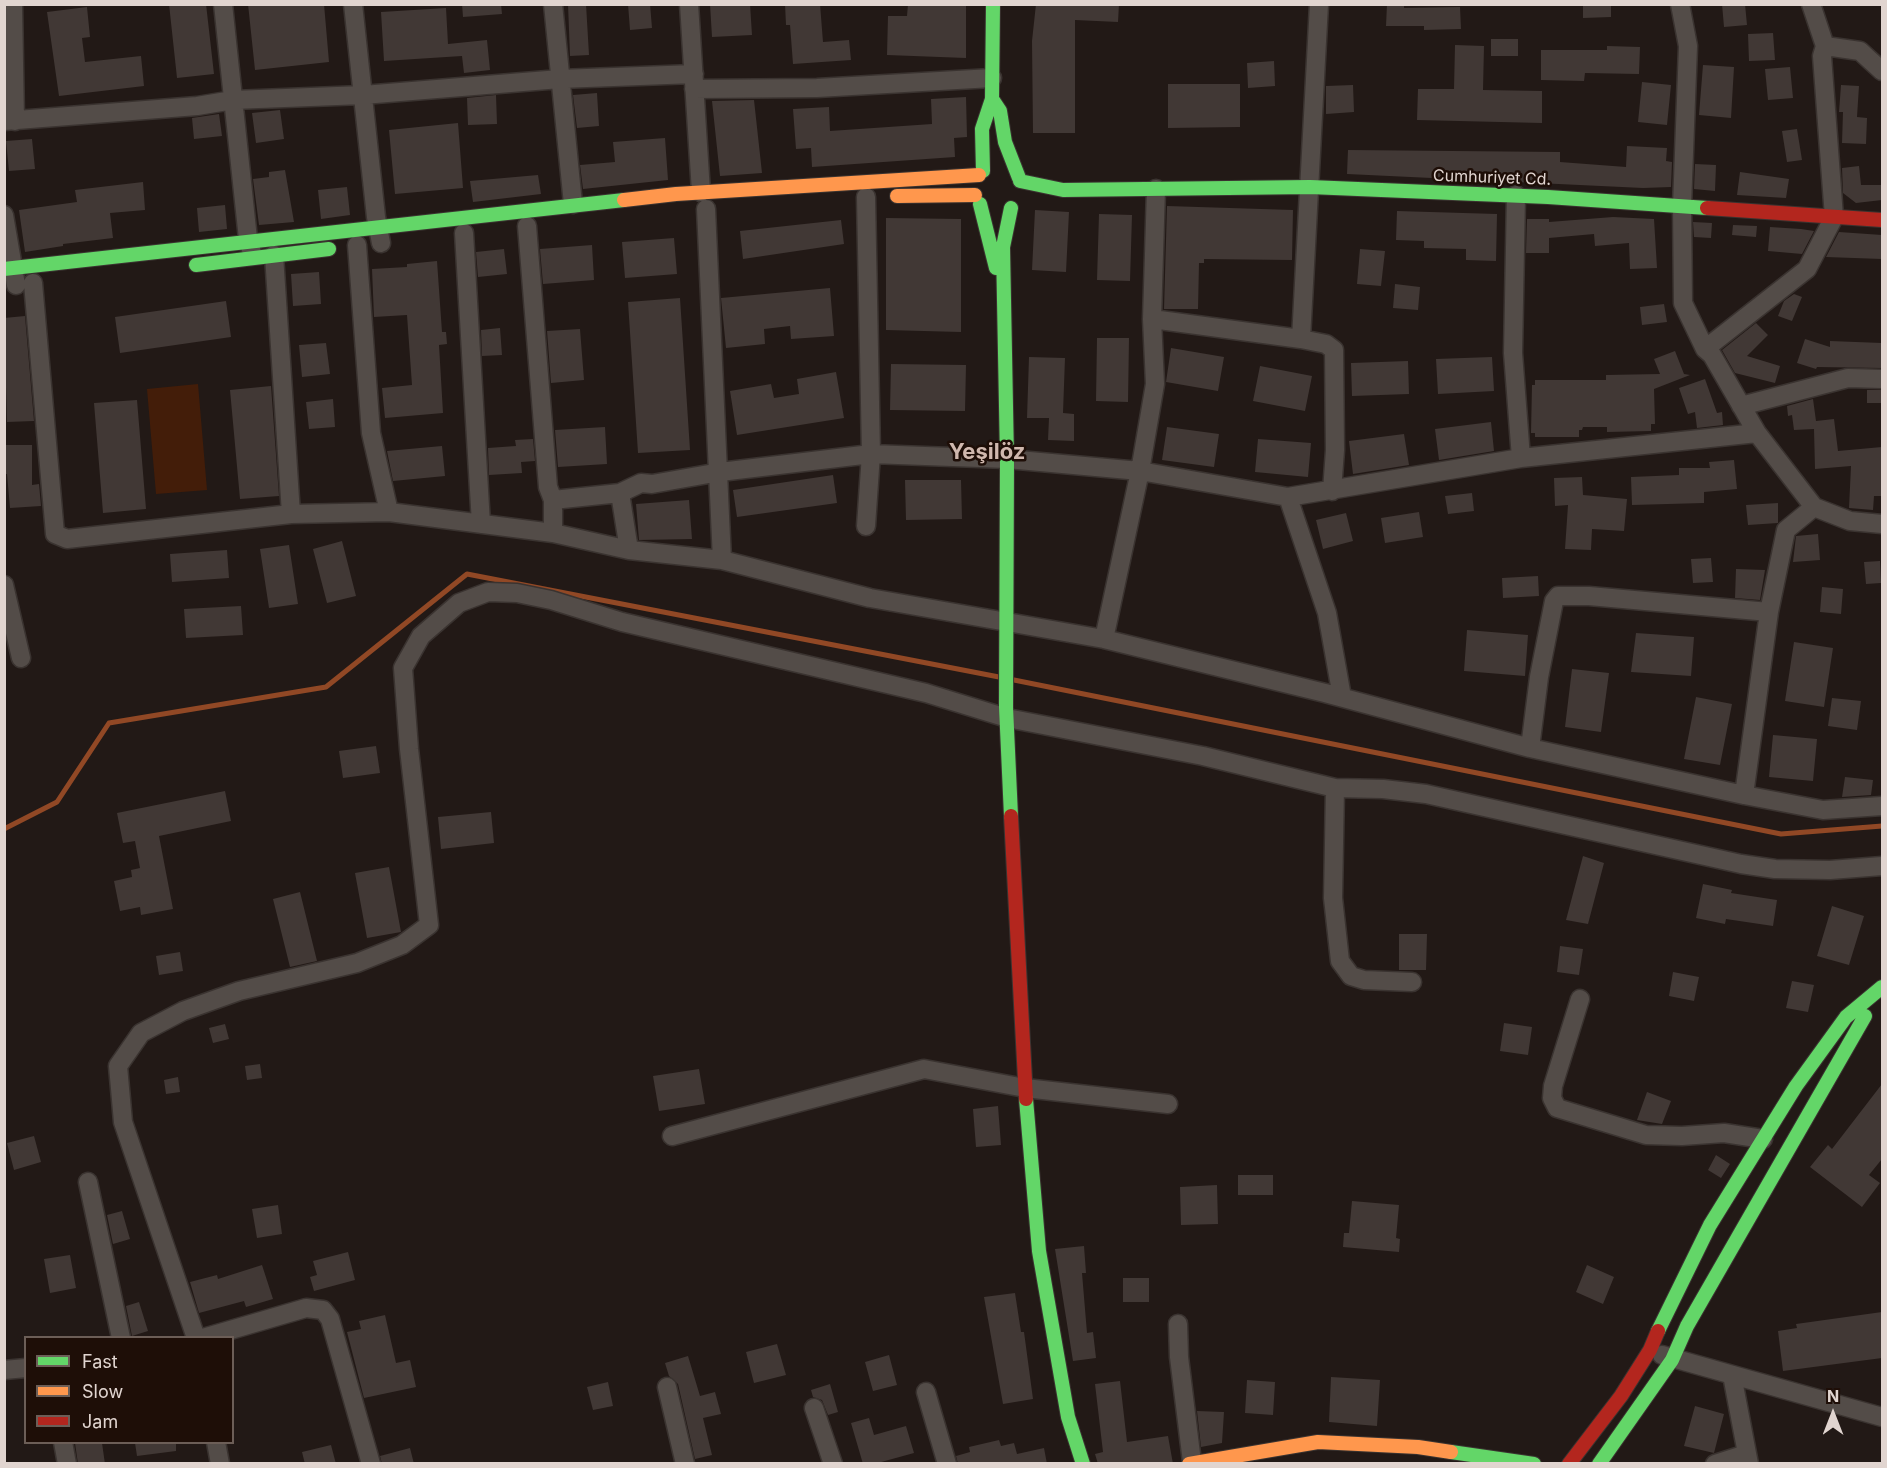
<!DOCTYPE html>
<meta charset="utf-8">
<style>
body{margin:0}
#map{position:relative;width:1887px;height:1468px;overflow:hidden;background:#221916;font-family:Inter,sans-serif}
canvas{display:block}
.frame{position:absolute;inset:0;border:6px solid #e1d5d0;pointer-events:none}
.legend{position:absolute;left:24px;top:1336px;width:210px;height:108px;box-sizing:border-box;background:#1e0e07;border:2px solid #6c5e57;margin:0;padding:8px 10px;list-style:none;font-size:18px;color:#e1d5d0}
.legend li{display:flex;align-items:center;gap:12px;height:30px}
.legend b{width:30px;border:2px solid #6c5e57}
.north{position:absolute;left:1803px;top:1384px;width:60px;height:60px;-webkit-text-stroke:4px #1e0e07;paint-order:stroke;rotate:0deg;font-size:16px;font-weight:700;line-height:24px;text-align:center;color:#e1d5d0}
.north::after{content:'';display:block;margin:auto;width:21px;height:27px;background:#e1d5d0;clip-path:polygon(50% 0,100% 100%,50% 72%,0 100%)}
</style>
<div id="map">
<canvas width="1887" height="1468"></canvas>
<div class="frame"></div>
<ul class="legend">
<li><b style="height:8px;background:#63d668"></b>Fast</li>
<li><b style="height:8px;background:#ff974d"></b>Slow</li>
<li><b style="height:8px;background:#b3261e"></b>Jam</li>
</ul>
<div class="north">N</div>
</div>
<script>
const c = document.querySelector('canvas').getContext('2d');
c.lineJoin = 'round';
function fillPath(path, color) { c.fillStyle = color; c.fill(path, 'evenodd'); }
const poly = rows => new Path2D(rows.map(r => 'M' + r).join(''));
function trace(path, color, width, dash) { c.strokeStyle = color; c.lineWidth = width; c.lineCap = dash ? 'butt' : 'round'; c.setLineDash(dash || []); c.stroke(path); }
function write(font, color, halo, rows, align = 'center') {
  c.font = font + ' Inter,sans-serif'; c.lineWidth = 5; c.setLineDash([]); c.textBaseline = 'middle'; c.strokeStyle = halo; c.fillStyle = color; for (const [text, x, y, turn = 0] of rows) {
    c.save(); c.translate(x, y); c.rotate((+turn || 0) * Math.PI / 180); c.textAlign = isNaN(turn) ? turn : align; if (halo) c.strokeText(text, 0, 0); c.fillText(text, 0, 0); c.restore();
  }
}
fillPath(poly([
 [198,384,207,490,156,494,147,389]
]), '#431d09');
trace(poly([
 [1014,680,1781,834,1882,826],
 [4,829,57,802,109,723,326,687,467,574,999,677]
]), '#914825', 5);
fillPath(poly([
 [169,4,206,4,214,74,177,78],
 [248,4,324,4,329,62,255,70],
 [462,4,501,4,502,14,463,17],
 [568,4,586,4,589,55,570,56],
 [628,4,650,4,652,28,630,30],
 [710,4,750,4,752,35,712,37],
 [785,4,820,4,823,42,849,40,851,60,793,64,790,25,786,25],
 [908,4,966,4,966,58,887,55,888,16,907,16],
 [1036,4,1119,4,1118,22,1075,20,1075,133,1033,133,1032,41],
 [1387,4,1404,4,1404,8,1460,7,1461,29,1424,30,1424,26,1386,26],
 [1583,4,1611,4,1611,17,1583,18],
 [1722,4,1745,4,1747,25,1724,27],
 [87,7,90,37,82,38,85,62,141,56,144,86,59,96,47,12],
 [446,8,448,44,487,40,490,70,464,73,462,56,384,61,381,12],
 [1773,33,1775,60,1749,61,1748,34],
 [1491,39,1518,39,1518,56,1491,56],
 [1455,45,1484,46,1483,90,1542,91,1542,123,1417,120,1418,89,1454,89],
 [1607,46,1640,47,1639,74,1585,73,1584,81,1541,80,1541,50,1607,50],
 [1274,61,1275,86,1248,88,1247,63],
 [1703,65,1734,67,1731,118,1699,115],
 [1790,67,1793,98,1768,100,1765,69],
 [1642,82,1671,85,1667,125,1638,122],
 [1168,84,1240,84,1240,127,1168,128],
 [1353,85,1354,112,1326,114,1326,86],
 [1841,85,1859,86,1857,117,1867,118,1866,144,1842,143,1843,112,1839,112],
 [597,93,599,126,577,128,573,95],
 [496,95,497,124,468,125,467,98],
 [966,97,967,137,954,138,955,157,812,167,811,148,796,149,793,109,829,107,830,131,932,124,931,99],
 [754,100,762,173,720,176,712,101],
 [280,110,284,139,256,143,252,113],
 [219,114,222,136,194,139,192,118],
 [458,123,463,188,395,194,389,130],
 [1797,129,1802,160,1787,162,1782,131],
 [665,138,668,180,583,189,580,165,615,162,613,142],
 [32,139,35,169,9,171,6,141],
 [1627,146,1667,148,1666,161,1672,162,1671,187,1643,188,1347,174,1348,150,1560,152,1560,162,1626,167],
 [1695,164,1716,165,1715,191,1694,189],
 [1859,166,1861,185,1882,185,1882,200,1856,203,1843,193,1842,168],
 [285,170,294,222,259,225,253,179,269,177,269,172],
 [1740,172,1789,179,1786,198,1737,195],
 [538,175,541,194,473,202,470,181],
 [143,182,145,210,110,213,113,238,63,244,63,246,25,252,19,210,77,202,75,190],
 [347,187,350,215,321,219,318,190],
 [225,205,227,229,199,232,197,208],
 [1167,206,1293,210,1292,260,1204,259,1204,263,1199,263,1198,309,1164,309],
 [1035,210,1069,212,1066,272,1032,270],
 [1397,211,1497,214,1496,261,1466,260,1466,249,1424,248,1424,241,1396,240],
 [1099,214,1132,215,1130,281,1097,280],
 [1613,217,1654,219,1657,268,1630,269,1629,243,1595,246,1594,234,1549,238,1549,253,1526,253,1527,219,1549,219,1549,222],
 [886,218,961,219,961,332,886,330],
 [841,220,844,244,743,259,740,231],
 [1693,222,1712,223,1711,238,1694,237],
 [1733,225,1757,226,1756,237,1732,235],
 [1770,227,1801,229,1814,231,1802,254,1768,251],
 [1839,232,1882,235,1882,259,1826,257],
 [674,238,677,274,625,278,622,242],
 [592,245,594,280,543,284,540,249],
 [504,249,507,274,478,277,476,252],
 [1360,249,1385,251,1381,286,1357,284],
 [437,261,442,332,446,332,447,344,439,345,443,413,385,418,382,388,412,385,407,315,374,317,372,269,407,267,407,264],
 [319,272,321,304,293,306,291,274],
 [1395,284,1420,287,1418,310,1393,308],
 [830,288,834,336,791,339,790,326,764,329,765,344,726,348,721,298],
 [1794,294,1802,297,1792,321,1778,316,1784,301],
 [680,298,690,450,638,453,628,302],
 [226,301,231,337,120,353,115,317],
 [1664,304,1667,322,1642,325,1640,307],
 [25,316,34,421,7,422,4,318],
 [1756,323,1768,335,1747,356,1780,366,1775,383,1735,373,1722,350],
 [500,328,502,355,482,356,481,330],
 [580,329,584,380,551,383,547,331],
 [1097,338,1129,338,1128,402,1096,401],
 [1805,339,1830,347,1830,341,1882,343,1882,368,1817,367,1816,369,1797,363],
 [326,343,330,374,302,377,299,345],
 [1171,348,1224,357,1218,391,1166,382],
 [1675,351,1684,374,1690,375,1654,389,1655,424,1651,424,1651,431,1607,432,1607,427,1583,427,1582,430,1579,430,1579,437,1535,437,1535,433,1531,433,1532,385,1535,385,1535,380,1606,380,1606,375,1660,374,1654,359],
 [1029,357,1065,358,1063,413,1074,414,1074,441,1048,440,1049,418,1027,418],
 [1492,357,1494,391,1438,394,1436,359],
 [1408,361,1409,394,1352,396,1351,363],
 [891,364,966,365,965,411,890,410],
 [1260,366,1312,376,1305,411,1253,401],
 [836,372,844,418,737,435,730,391,771,384,774,398,799,394,797,379],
 [1705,379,1717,413,1722,412,1723,425,1697,428,1695,412,1688,414,1679,388],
 [271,386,279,496,240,499,230,390],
 [1867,390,1882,390,1882,403,1867,403],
 [333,399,335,427,309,429,306,402],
 [1813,399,1816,421,1834,419,1838,451,1882,447,1882,496,1874,496,1873,510,1849,508,1851,466,1815,469,1814,429,1794,430,1792,415,1788,416,1787,406],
 [137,400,146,509,103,513,94,403],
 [1491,422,1494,451,1439,460,1435,429],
 [605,427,607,464,558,467,555,430],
 [1167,427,1219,434,1214,467,1162,460],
 [1404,434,1409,465,1353,474,1349,441],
 [533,439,535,461,521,462,522,473,489,475,488,448,516,446,515,440],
 [1258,439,1311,443,1308,477,1255,472],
 [4,445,32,445,32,485,39,484,41,506,10,508,7,474,4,474],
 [442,446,445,476,393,481,387,451],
 [1734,460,1737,489,1704,492,1704,503,1632,505,1631,477,1679,475,1679,468,1710,468,1709,462],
 [833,475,837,503,737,517,733,490],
 [1582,477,1583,495,1627,499,1624,531,1592,529,1591,550,1565,549,1568,505,1555,506,1554,478],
 [905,480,961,480,962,519,906,520],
 [1472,493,1474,511,1448,514,1445,496],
 [689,500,692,539,639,540,636,504],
 [1778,503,1778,523,1748,525,1746,505],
 [1419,512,1423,537,1385,543,1381,518],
 [1346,513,1353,541,1323,549,1316,520],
 [1818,534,1820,560,1793,562,1796,536],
 [342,541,356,596,327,603,313,549],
 [289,545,298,604,269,608,260,549],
 [227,550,229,578,172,582,170,554],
 [1711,558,1713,582,1693,583,1691,559],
 [1880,561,1881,583,1866,584,1864,562],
 [1736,569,1765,570,1760,600,1735,598],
 [1538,576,1539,596,1503,598,1502,578],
 [1822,587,1843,589,1841,614,1820,612],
 [241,606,243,635,186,638,184,609],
 [1467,630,1528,635,1525,676,1464,671],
 [1636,633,1694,637,1691,676,1631,672],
 [1794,642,1833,648,1824,707,1785,701],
 [1572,669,1609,673,1601,732,1565,727],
 [1696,697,1732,704,1720,765,1684,759],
 [1832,698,1861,701,1857,730,1828,726],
 [1773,735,1817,739,1813,781,1769,777],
 [376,746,380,773,343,778,339,751],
 [1845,777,1873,780,1871,795,1842,797],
 [225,791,231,821,159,836,173,909,141,915,140,907,120,911,114,881,132,877,131,870,140,868,135,841,123,843,117,813],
 [491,812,494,843,441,849,438,817],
 [1583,856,1604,863,1588,924,1566,920],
 [389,867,401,932,367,938,355,873],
 [1703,884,1732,890,1731,893,1777,900,1773,926,1726,919,1725,924,1696,918],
 [300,892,317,961,290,967,273,899],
 [1832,906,1864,916,1849,965,1817,956],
 [1399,934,1427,934,1426,970,1399,970],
 [1560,946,1583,949,1579,975,1557,972],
 [180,952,183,971,159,975,156,956],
 [1673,972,1699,977,1694,1001,1669,996],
 [1792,981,1814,985,1808,1012,1786,1008],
 [1504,1023,1532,1027,1528,1055,1500,1051],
 [225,1024,229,1039,213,1043,209,1028],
 [260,1064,262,1078,247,1080,245,1066],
 [699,1069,705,1104,659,1111,653,1076],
 [178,1077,180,1092,166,1094,164,1080],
 [1882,1084,1882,1159,1869,1175,1880,1183,1862,1207,1810,1167,1828,1145,1832,1149],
 [1647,1092,1671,1101,1662,1124,1637,1120],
 [998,1106,1001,1145,976,1147,973,1109],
 [34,1136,41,1162,14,1170,7,1143],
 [1716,1155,1730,1164,1721,1178,1708,1170],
 [1238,1175,1273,1175,1273,1195,1238,1195],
 [1217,1185,1218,1224,1181,1225,1180,1187],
 [1352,1201,1399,1205,1396,1238,1400,1239,1399,1252,1343,1247,1344,1233,1349,1233],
 [278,1205,282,1234,257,1238,252,1209],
 [122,1211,130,1239,113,1244,107,1215],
 [1084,1246,1086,1273,1082,1273,1087,1333,1093,1332,1096,1358,1073,1361,1055,1249],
 [348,1252,355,1280,314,1291,310,1277,317,1275,313,1261],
 [70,1255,76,1288,50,1293,44,1259],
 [262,1265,273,1299,246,1307,244,1301,199,1313,190,1282,217,1275,218,1279],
 [1587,1265,1614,1277,1603,1304,1576,1292],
 [1123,1278,1149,1278,1149,1302,1123,1302],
 [1015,1293,1021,1332,1024,1332,1033,1399,1003,1404,984,1297],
 [139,1302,148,1331,132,1336,126,1306],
 [1882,1312,1882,1358,1783,1371,1778,1331,1797,1328,1796,1324],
 [385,1315,396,1363,410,1360,416,1387,364,1398,347,1332,361,1329,359,1321],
 [777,1344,786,1375,754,1383,746,1352],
 [889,1355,897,1385,873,1391,865,1362],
 [688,1356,700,1396,715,1392,721,1414,703,1418,712,1455,695,1459,678,1384,669,1376,665,1363],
 [1331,1377,1380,1380,1377,1426,1329,1422],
 [1247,1380,1275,1382,1273,1415,1245,1413],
 [1120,1381,1127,1442,1168,1436,1173,1464,1098,1464,1095,1454,1103,1452,1095,1384],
 [608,1382,613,1406,593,1410,587,1387],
 [830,1384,838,1412,828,1415,822,1400,813,1397,811,1390],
 [1695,1406,1724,1414,1714,1453,1684,1446],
 [1197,1411,1224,1412,1222,1443,1201,1447],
 [869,1418,874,1435,906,1426,914,1453,874,1464,863,1464,851,1423],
 [999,1440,1001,1446,1014,1443,1017,1454,1044,1448,1047,1464,958,1464,956,1456,970,1452,969,1447],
 [75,1443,102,1443,105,1464,78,1464],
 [135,1443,176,1443,176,1451,137,1456],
 [331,1445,336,1464,305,1464,302,1452],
 [410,1448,414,1464,382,1464,380,1456]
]), '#413835');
const street = poly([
 [13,4,15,121],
 [223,4,248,239,252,253],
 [353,4,376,217,381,243],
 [553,4,573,204],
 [689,4,701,192],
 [1680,4,1688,46,1682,206,1683,303,1705,349,1712,355,1757,433,1814,507,1850,521,1882,524],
 [1825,46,1860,51,1882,71],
 [694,89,817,88,992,78],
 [4,121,197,106,233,100,363,95,560,79,694,74],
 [1516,195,1513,353,1521,458],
 [706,209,722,560],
 [4,215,16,285],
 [527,226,548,487,553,500,553,533],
 [464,233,481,524],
 [357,245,371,433,389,512],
 [274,255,291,514],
 [33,283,55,534,67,539,291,514,389,512,553,533,629,550,722,560,870,598,1104,639,1325,693,1530,748,1744,795,1823,810,1882,806],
 [1152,319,1301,339,1326,344,1334,350,1335,450,1332,491],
 [1301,339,1319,4],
 [1705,349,1807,269,1834,217,1822,56,1825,46,1811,4],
 [1741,406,1848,378,1882,379],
 [620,493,629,550],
 [1288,497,1327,613,1342,697],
 [553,500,620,493,641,483,652,484,720,472,871,454,1007,459,1140,471,1288,497,1521,458,1757,433],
 [866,526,871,454,866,197],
 [4,585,21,658],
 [1104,639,1140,471,1155,384,1152,319,1156,189],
 [1530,748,1539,677,1554,601,1558,596,1589,596,1769,612],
 [1335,788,1383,789,1426,794,1741,864,1775,869,1830,870,1882,866],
 [1744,795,1769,612,1786,530,1814,507],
 [1580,999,1553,1086,1552,1098,1557,1108,1646,1135,1682,1136,1724,1133,1763,1139],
 [672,1136,924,1069,1025,1088,1168,1104],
 [88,1182,121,1338],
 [1178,1324,1179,1357,1192,1462],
 [196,1338,123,1122,118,1066,141,1033,183,1011,239,991,357,963,402,945,429,925,409,749,403,668,421,636,459,603,488,592,517,593,551,600,622,622,926,693,1007,718,1203,756,1335,788,1333,898,1340,961,1351,976,1364,980,1412,982],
 [203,1338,306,1308,323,1310,330,1319,371,1464],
 [1662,1355,1882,1417],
 [4,1370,26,1368],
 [1732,1375,1749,1464],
 [667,1387,685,1464],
 [926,1392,947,1464],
 [814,1408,833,1464],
 [63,1442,67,1464],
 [216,1442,220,1464],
 [1715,1464,1746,1454]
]);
const fast = poly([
 [992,99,1000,111,1005,142,1019,178],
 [983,171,982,129,992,99,993,4],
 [1020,181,1063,190,1310,187,1548,197,1707,208],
 [980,204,996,268],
 [1011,208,1003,247,1007,459,1006,707,1011,816],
 [196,265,329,249],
 [4,269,624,200],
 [1026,1099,1039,1251,1068,1417,1083,1464],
 [1658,1331,1710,1225,1796,1086,1846,1017,1882,987],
 [1451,1452,1534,1464],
 [1599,1464,1672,1360,1687,1326,1865,1016]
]);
const slow = poly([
 [897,196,975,195],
 [624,200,676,194,979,175],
 [1189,1464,1318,1442,1418,1447,1451,1452]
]);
const jam = poly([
 [1707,208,1882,220],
 [1011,816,1026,1099],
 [1569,1464,1621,1396,1650,1350,1658,1331]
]);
trace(street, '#3a3330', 21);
trace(fast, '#3a3330', 16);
trace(slow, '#3a3330', 16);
trace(jam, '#3a3330', 16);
trace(street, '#534c48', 18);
trace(fast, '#63d668', 14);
trace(slow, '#ff974d', 14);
trace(jam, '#b3261e', 14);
write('16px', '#e1d5d0', '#1e0e07', [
 ["Cumhuriyet Cd.",1492,178,2]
]);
write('bold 22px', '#d0b8ae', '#1e0e07', [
 ["Yeşilöz",987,452]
]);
</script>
